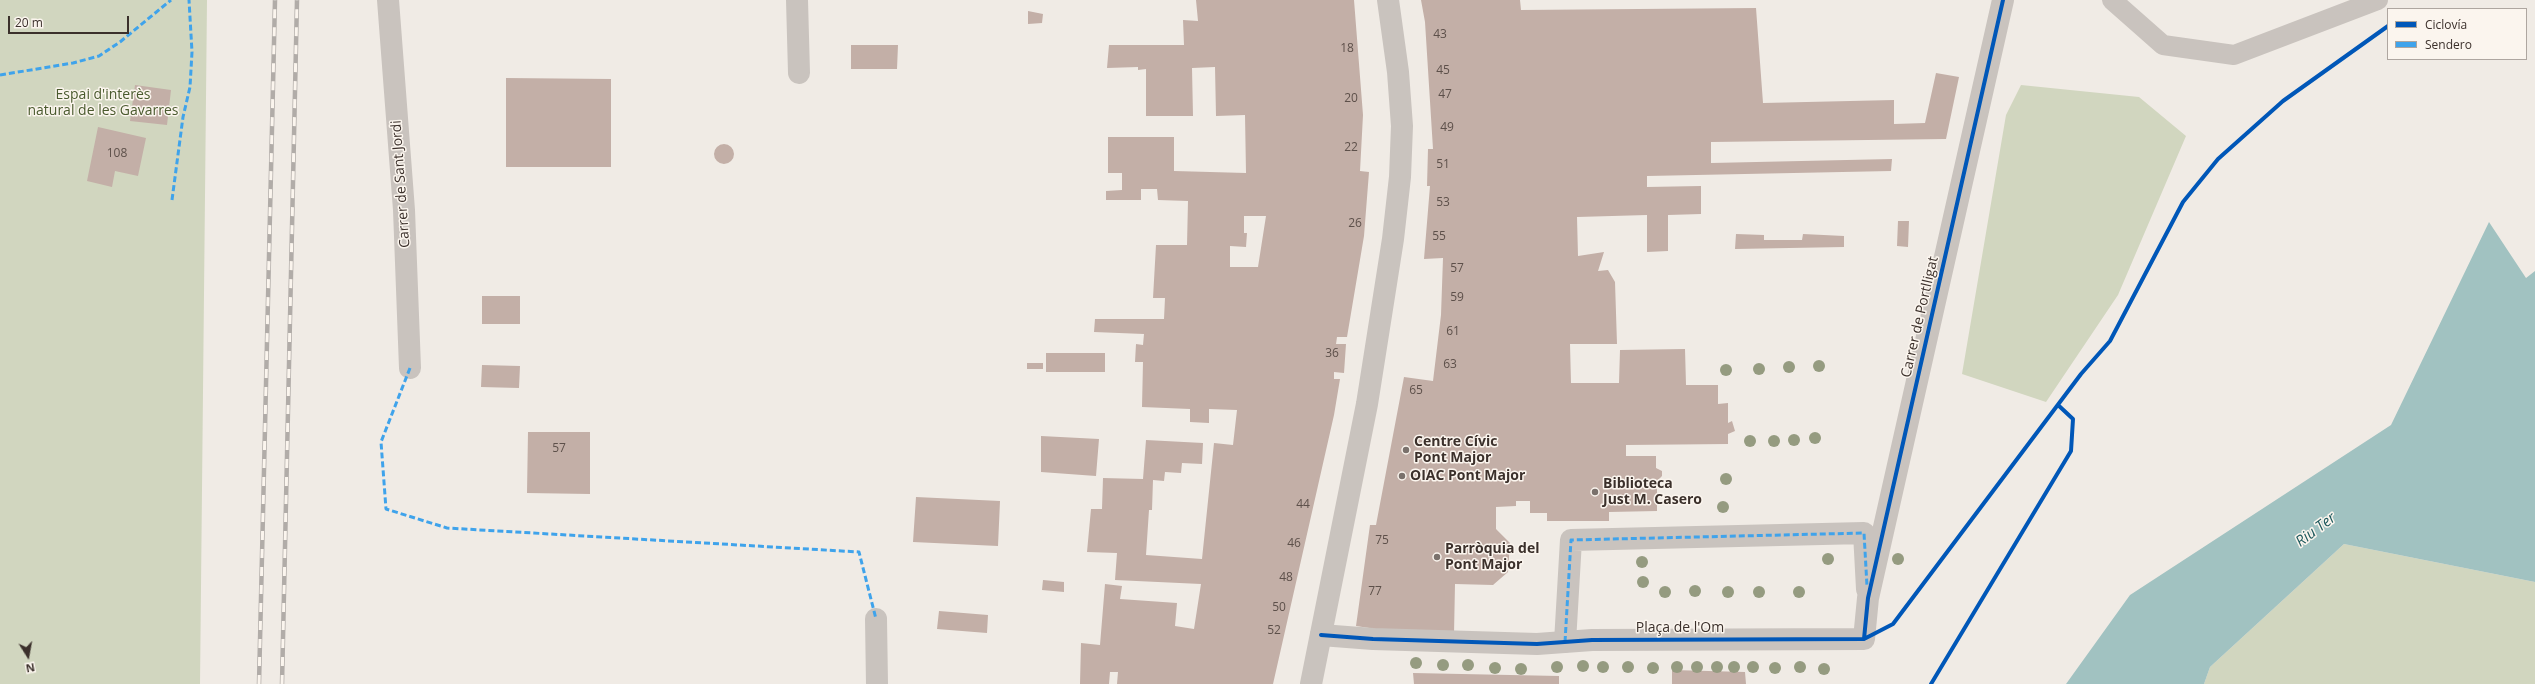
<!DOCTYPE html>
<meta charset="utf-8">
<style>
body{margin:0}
#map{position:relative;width:2535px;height:684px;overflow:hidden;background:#f0ebe5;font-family:"Open Sans",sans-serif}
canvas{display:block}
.legend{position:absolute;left:2387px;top:8px;width:140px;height:52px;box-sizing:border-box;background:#fbf5ee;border:1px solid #aea6a0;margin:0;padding:5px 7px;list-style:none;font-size:12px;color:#3b302b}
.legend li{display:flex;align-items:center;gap:8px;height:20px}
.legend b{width:20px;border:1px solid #aea6a0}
.north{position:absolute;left:8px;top:636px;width:40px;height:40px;-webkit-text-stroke:3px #fbf5ee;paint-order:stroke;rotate:169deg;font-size:11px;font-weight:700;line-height:16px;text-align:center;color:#3b302b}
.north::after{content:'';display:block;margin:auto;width:14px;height:18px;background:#3b302b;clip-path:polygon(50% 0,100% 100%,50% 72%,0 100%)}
.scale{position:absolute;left:8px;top:16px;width:121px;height:18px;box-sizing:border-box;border:2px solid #3b302b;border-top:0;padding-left:5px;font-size:12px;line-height:14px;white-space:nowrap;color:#3b302b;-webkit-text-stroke:3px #fbf5ee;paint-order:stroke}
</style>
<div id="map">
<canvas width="2535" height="684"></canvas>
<ul class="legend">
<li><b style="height:5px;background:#0057b8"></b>Ciclovía</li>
<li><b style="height:5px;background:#3fa3eb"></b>Sendero</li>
</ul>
<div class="north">N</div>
<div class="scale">20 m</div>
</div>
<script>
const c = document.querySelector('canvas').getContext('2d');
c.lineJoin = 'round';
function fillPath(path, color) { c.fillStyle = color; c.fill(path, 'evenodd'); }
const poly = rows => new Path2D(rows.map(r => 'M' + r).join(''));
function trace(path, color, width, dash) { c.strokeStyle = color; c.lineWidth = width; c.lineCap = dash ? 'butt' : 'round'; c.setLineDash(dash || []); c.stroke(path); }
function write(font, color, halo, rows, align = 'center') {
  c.font = font + ' "Open Sans",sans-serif'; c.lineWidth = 3; c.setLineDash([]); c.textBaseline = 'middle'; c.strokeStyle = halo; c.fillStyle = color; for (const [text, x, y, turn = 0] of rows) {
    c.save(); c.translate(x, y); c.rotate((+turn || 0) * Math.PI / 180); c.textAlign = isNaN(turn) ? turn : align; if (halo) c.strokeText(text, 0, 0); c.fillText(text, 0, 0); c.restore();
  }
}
fillPath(poly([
 [0,0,207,0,200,684,0,684],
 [2021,85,2139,97,2186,136,2118,295,2046,402,1962,374,2006,115],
 [2344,544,2535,582,2535,684,2204,684,2210,667]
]), '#d1d6bf');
fillPath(poly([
 [2489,222,2526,278,2535,271,2535,582,2344,544,2210,667,2204,684,2066,684,2130,595,2391,425]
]), '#a1c2c1');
fillPath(poly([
 [1196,0,1354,0,1363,115,1360,171,1369,172,1364,236,1347,337,1337,337,1336,344,1346,344,1344,373,1334,372,1334,379,1340,379,1334,415,1273,684,1117,684,1118,672,1110,672,1109,684,1080,684,1081,643,1100,645,1105,584,1122,586,1120,599,1177,603,1175,626,1194,629,1201,584,1115,580,1117,553,1087,552,1091,509,1102,509,1103,478,1143,479,1146,440,1203,443,1202,464,1182,463,1181,473,1165,472,1164,481,1153,480,1152,510,1149,510,1146,555,1202,559,1214,443,1233,445,1237,410,1209,409,1209,423,1190,422,1190,409,1142,407,1143,362,1135,362,1136,344,1143,345,1144,334,1094,332,1095,319,1164,319,1165,298,1153,298,1156,245,1187,245,1188,201,1158,200,1157,189,1141,189,1141,200,1106,200,1106,191,1122,190,1122,173,1108,173,1108,137,1174,137,1174,171,1246,173,1245,115,1216,116,1215,67,1192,68,1193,116,1146,116,1146,69,1138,70,1138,67,1107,68,1109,45,1184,45,1183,20,1198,21],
 [1244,216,1266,216,1258,267,1230,267,1230,246,1246,247,1247,233,1244,233],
 [1421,0,1520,0,1521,10,1756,8,1763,103,1894,100,1894,124,1925,123,1936,73,1959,77,1946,139,1711,142,1711,163,1892,159,1891,171,1647,176,1647,187,1701,186,1701,214,1668,215,1668,251,1647,252,1647,215,1577,217,1578,256,1604,252,1598,271,1608,270,1615,282,1617,344,1570,344,1571,383,1619,383,1620,350,1685,349,1686,385,1718,385,1718,404,1728,403,1728,423,1732,421,1735,431,1728,434,1728,444,1626,445,1626,456,1656,456,1656,468,1662,471,1662,476,1657,481,1657,511,1609,512,1609,521,1547,521,1547,513,1530,513,1530,501,1516,501,1516,506,1496,507,1496,529,1510,543,1508,572,1493,585,1455,584,1454,634,1389,631,1356,626,1370,525,1376,525,1404,377,1433,381,1441,315,1443,258,1424,259,1430,186,1427,186,1428,149,1433,149,1425,22],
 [1028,11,1043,14,1042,23,1028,24],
 [851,45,898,45,897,69,851,69],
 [506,78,611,79,611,167,506,167],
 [135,85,171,90,167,125,130,121],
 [98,127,146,138,138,176,115,171,112,187,87,181],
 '714 154a10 10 0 1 1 20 0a10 10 0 1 1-20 0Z',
 [1898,221,1909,221,1908,247,1897,246],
 [1736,234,1764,235,1764,240,1802,240,1803,234,1844,236,1844,247,1735,249],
 [482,296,520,296,520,324,482,324],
 [1046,353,1105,353,1105,372,1046,372],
 [1027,363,1043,363,1043,369,1027,369],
 [482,365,520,366,519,388,481,387],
 [528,432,590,432,590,494,527,493],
 [1041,436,1099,439,1096,476,1041,472],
 [916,497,1000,501,998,546,913,542],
 [1043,580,1064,582,1064,592,1042,590],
 [939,611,988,615,987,633,937,629],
 [1672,670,1745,672,1746,684,1672,684],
 [1413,673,1559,676,1559,684,1414,684]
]), '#c3afa7');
trace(poly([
 [2112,0,2163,45,2234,55,2378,0]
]), '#c9c3be', 20);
trace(poly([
 [1565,642,1571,540,1864,533,1867,589]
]), '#c9c3be', 22);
trace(poly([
 [388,0,404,210,410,368],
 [797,0,799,73],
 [876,619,877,684],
 [1321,635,1373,639,1537,644,1592,640,1864,639,1868,598,2003,0]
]), '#c9c3be', 22);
trace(poly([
 [1311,684,1367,404,1393,239,1400,177,1402,126,1398,72,1388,0]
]), '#c9c3be', 22);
const rail = poly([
 [259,684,275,0],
 [282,684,297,0]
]);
trace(rail, '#b1aca8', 4.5);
trace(rail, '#fbf5ee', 3, [9]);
trace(poly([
 [0,75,73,63,99,56,120,42,171,0],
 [172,200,183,117,190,87,192,52,189,0],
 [410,368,381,442,386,509,447,528,859,552,876,619],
 [1565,642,1571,540,1864,533,1867,586]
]), '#3fa3eb', 3, [6, 3]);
trace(poly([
 [1321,635,1373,639,1537,644,1592,640,1864,639,1893,624,2081,374,2110,341,2183,202,2218,159,2283,101,2388,26],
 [1864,639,1868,598,2003,0],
 [1931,684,2071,451,2073,419,2058,405]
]), '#0057b8', 4);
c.fillStyle = '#959b80';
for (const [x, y] of [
 [1819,366],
 [1789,367],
 [1759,369],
 [1726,370],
 [1815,438],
 [1794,440],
 [1750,441],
 [1774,441],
 [1726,479],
 [1723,507],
 [1828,559],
 [1898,559],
 [1642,562],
 [1643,582],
 [1695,591],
 [1665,592],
 [1728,592],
 [1759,592],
 [1799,592],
 [1416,663],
 [1443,665],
 [1468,665],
 [1583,666],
 [1557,667],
 [1603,667],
 [1628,667],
 [1677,667],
 [1697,667],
 [1717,667],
 [1734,667],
 [1753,667],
 [1800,667],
 [1495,668],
 [1653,668],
 [1775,668],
 [1521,669],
 [1824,669]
]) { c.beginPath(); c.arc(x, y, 6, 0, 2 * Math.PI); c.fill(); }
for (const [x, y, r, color] of [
 [1406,450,4,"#7a716c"],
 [1402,476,4,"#7a716c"],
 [1595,492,4,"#7a716c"],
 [1437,557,4,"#7a716c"]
]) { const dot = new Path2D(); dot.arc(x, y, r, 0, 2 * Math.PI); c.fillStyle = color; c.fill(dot); trace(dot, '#fbf5ee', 1.5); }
write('12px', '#5d504a', null, [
 ["43",1440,35],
 ["18",1347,49],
 ["45",1443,71],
 ["47",1445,95],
 ["20",1351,99],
 ["49",1447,128],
 ["22",1351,148],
 ["108",117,154],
 ["51",1443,165],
 ["53",1443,203],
 ["26",1355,224],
 ["55",1439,237],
 ["57",1457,269],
 ["59",1457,298],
 ["61",1453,332],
 ["36",1332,354],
 ["63",1450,365],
 ["65",1416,391],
 ["57",559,449],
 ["44",1303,505],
 ["75",1382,541],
 ["46",1294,544],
 ["48",1286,578],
 ["77",1375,592],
 ["50",1279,608],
 ["52",1274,631]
]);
write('14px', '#4a5a2e', '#fbf5ee', [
 ["Espai d'interès",103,95],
 ["natural de les Gavarres",103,111]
]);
write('14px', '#3b302b', '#fbf5ee', [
 ["Carrer de Sant Jordi",401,184,-94],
 ["Carrer de Portlligat",1920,317,-77],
 ["Plaça de l'Om",1680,628]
]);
write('bold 14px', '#3b302b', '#fbf5ee', [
 ["Centre Cívic",1414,442],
 ["Pont Major",1414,458],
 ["OIAC Pont Major",1410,476],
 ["Biblioteca",1603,484],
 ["Just M. Casero",1603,500],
 ["Parròquia del",1445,549],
 ["Pont Major",1445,565]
], 'left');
write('italic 15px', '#1f5a5e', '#fbf5ee', [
 ["Riu Ter",2316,530,-37]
]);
</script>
